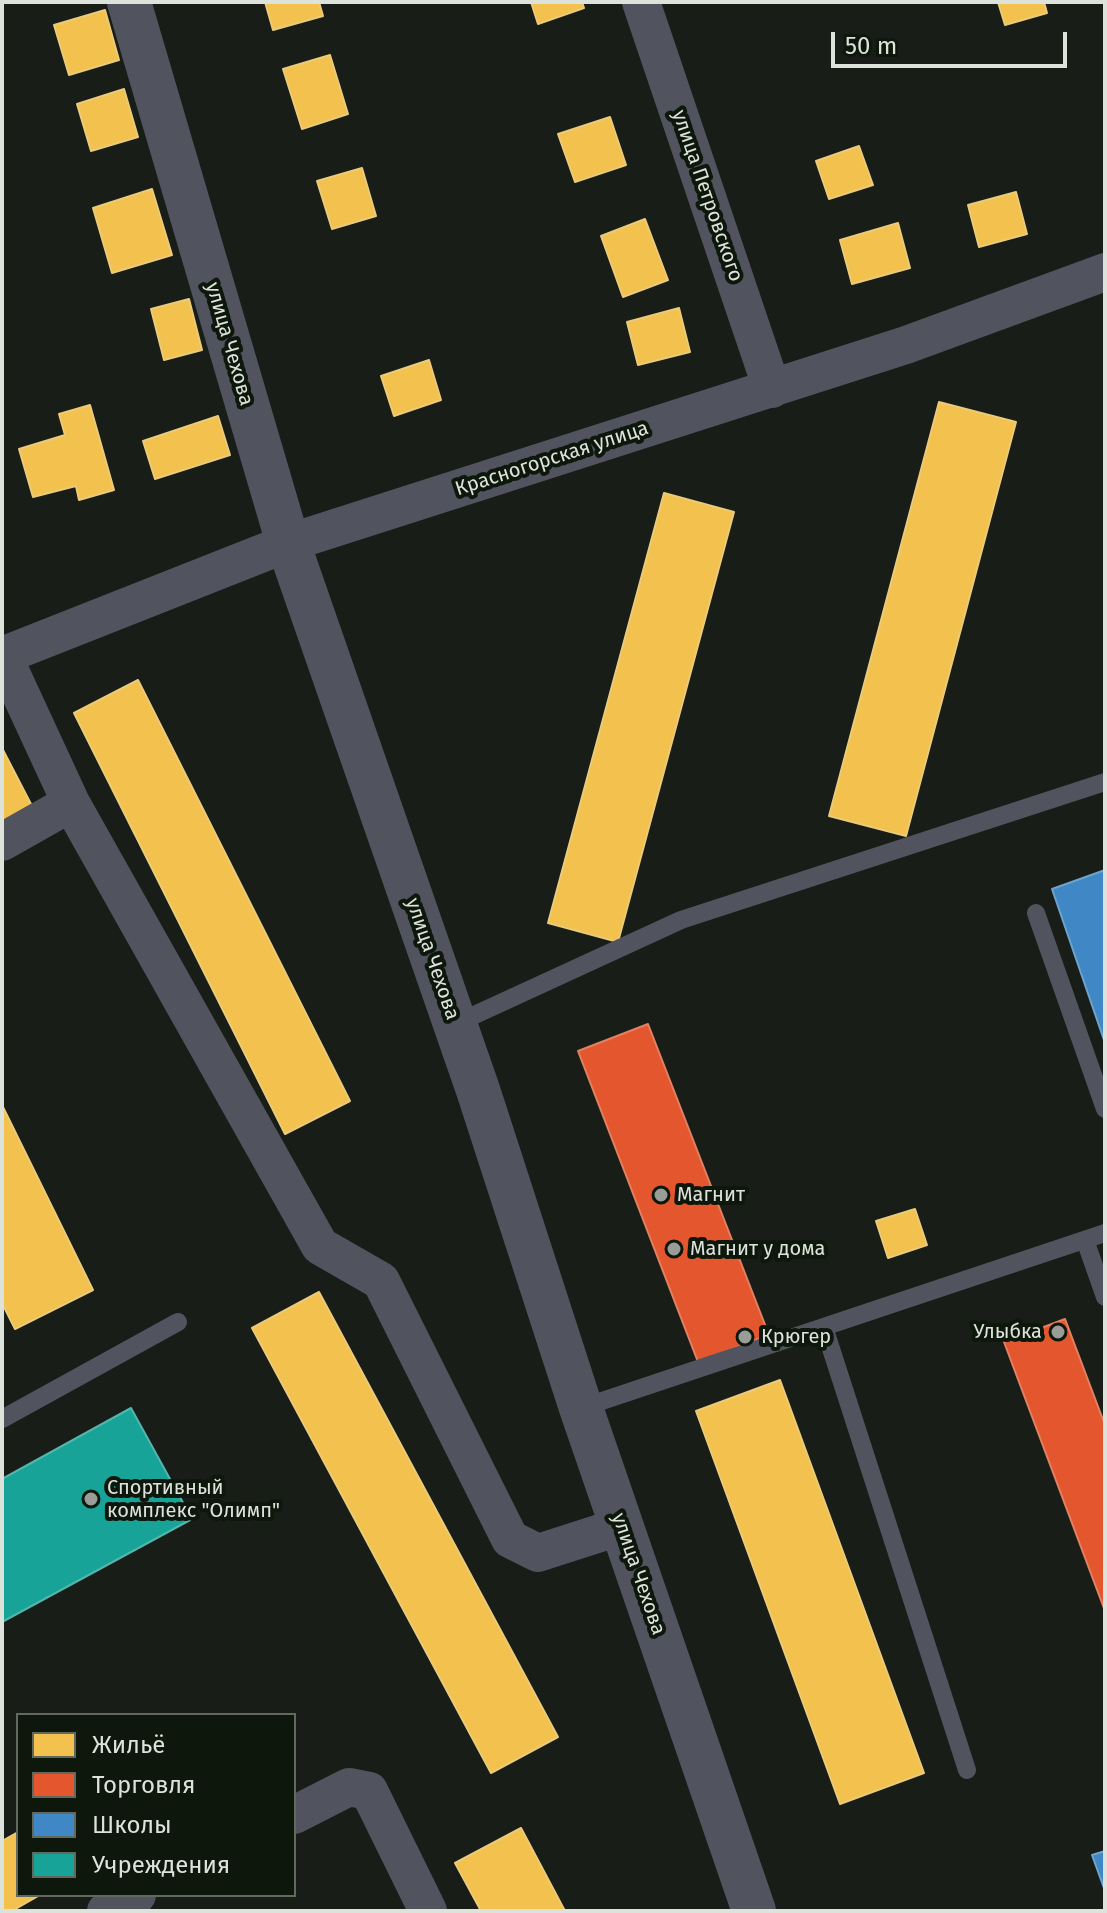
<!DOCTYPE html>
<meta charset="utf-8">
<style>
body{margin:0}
#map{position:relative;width:1107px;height:1913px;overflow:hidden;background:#181d18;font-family:"Fira Sans",sans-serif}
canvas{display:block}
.frame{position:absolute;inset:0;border:4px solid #dde3db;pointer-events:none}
.legend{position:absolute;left:16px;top:1713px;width:280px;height:184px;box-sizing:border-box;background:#0e170c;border:2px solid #61695f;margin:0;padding:10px 14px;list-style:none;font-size:24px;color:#dde3db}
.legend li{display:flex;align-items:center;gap:16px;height:40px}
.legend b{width:40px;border:2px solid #61695f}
.scale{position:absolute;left:831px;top:32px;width:236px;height:36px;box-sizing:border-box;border:4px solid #dde3db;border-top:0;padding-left:10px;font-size:24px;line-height:28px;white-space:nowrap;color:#dde3db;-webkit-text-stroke:6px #0e170c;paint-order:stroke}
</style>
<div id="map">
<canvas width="1107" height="1913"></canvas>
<div class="frame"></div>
<ul class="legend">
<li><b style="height:22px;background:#f2c14e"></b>Жильё</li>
<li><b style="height:22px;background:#e4572e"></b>Торговля</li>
<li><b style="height:22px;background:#3f88c5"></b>Школы</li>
<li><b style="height:22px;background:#17a398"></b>Учреждения</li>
</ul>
<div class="scale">50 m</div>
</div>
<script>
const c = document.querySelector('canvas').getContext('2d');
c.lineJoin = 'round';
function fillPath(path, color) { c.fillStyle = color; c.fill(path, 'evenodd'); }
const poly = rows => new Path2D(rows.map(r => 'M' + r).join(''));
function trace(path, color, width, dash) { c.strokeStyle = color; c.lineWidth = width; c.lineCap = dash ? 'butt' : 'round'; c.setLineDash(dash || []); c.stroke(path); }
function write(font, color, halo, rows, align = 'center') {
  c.font = font + ' "Fira Sans",sans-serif'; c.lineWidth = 8; c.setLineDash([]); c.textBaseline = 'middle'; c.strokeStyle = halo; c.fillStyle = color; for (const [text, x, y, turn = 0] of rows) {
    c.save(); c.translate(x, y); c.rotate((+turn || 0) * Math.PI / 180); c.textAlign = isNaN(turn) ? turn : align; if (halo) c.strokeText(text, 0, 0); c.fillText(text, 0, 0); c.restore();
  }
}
const homes = poly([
 [265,2,319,2,323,16,273,30,265,2],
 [531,2,582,2,584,8,538,24,531,2],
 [998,2,1044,2,1047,13,1005,25,998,2],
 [105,10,119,60,69,75,54,25,105,10],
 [330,55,348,114,302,129,283,69,330,55],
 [124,89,138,137,91,151,77,104,124,89],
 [610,117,626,165,575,182,558,134,610,117],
 [859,146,873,185,829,199,816,161,859,146],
 [362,168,376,216,332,229,317,181,362,168],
 [152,189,172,255,112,273,93,208,152,189],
 [1016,192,1027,234,979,247,968,205,1016,192],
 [645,219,668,280,623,297,601,236,645,219],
 [898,223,910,268,852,284,840,240,898,223],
 [189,299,202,350,164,360,151,309,189,299],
 [679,308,690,352,638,365,627,322,679,308],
 [429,360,441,400,394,416,381,376,429,360],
 [939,402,1016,422,906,836,829,816,939,402],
 [90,405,114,490,79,500,76,486,33,497,19,449,65,435,59,414,90,405],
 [218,416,230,455,155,479,143,441,218,416],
 [664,493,734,512,618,942,548,923,664,493],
 [138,680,350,1101,285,1134,74,713,138,680],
 [2,748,32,806,2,821,2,748],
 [2,1105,93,1290,15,1329,2,1303,2,1105],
 [915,1209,927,1245,888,1258,876,1221,915,1209],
 [319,1292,558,1737,491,1773,252,1328,319,1292],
 [780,1380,924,1773,840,1804,696,1411,780,1380],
 [521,1828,565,1911,481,1911,455,1863,521,1828],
 [18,1832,18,1895,40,1895,12,1911,2,1911,2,1841,18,1832]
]);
fillPath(homes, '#f2c14e');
trace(homes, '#eccb78', 2);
const shops = poly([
 [648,1024,769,1335,698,1362,578,1051,648,1024],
 [1065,1319,1105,1425,1105,1611,1004,1342,1065,1319]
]);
fillPath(shops, '#e4572e');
trace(shops, '#e28162', 2);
const schools = poly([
 [1105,870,1105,1043,1052,889,1105,870],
 [1105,1851,1105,1891,1092,1855,1105,1851]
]);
fillPath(schools, '#3f88c5');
trace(schools, '#6ea3cc', 2);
const public = poly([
 [131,1408,192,1519,2,1622,2,1479,131,1408]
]);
fillPath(public, '#17a398');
trace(public, '#52b6ac', 2);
trace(poly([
 [1036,913,1105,1109],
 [455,1024,681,920,1105,782],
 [1085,1240,1105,1297],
 [824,1327,967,1770],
 [581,1408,1105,1233],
 [2,1419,178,1322]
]), '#51545f', 18);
trace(poly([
 [641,2,772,389],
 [2,656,288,543,906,345,1105,272],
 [71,803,320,1246,381,1281,510,1539,538,1553,622,1526],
 [2,842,71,803,3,656],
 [294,1815,349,1787,369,1791,428,1911],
 [106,1911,137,1895]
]), '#51545f', 38);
trace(poly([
 [129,2,288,543,478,1090,581,1408,754,1911]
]), '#51545f', 44);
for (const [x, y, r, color] of [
 [661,1195,8,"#989e97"],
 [674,1249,8,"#989e97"],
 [1058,1332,8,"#989e97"],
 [745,1337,8,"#989e97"],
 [91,1499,8,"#989e97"]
]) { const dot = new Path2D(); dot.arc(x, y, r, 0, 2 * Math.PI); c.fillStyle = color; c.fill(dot); trace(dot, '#0e170c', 3); }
write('20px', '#dde3db', '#0e170c', [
 ["улица Петровского",707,196,71],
 ["улица Чехова",229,344,74],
 ["Красногорская улица",552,459,-18],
 ["улица Чехова",432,959,71],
 ["улица Чехова",638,1574,71]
]);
write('20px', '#dde3db', '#0e170c', [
 ["Магнит",677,1195],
 ["Магнит у дома",690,1249],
 ["Улыбка",1042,1332,"right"],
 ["Крюгер",761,1337],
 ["Спортивный",107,1488],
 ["комплекс \"Олимп\"",107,1511]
], 'left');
</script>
